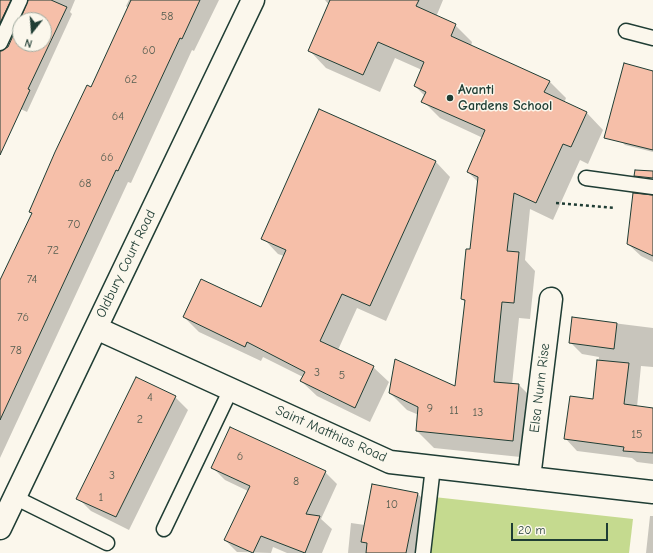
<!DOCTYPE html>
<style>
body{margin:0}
#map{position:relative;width:653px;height:553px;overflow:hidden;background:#fbf7ec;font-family:"Comic Neue",sans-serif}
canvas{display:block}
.north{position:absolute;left:12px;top:12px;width:40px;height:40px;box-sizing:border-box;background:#fbf7ec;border:1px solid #a3ada2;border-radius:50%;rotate:197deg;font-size:11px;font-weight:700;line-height:16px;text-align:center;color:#1f3d34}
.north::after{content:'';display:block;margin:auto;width:14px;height:18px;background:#1f3d34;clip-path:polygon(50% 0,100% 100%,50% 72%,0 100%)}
.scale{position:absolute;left:511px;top:523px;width:97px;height:18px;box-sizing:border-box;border:2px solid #1f3d34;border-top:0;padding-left:5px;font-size:12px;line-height:14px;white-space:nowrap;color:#1f3d34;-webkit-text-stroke:3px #fbf7ec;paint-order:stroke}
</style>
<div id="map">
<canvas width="653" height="553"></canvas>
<div class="north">N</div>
<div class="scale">20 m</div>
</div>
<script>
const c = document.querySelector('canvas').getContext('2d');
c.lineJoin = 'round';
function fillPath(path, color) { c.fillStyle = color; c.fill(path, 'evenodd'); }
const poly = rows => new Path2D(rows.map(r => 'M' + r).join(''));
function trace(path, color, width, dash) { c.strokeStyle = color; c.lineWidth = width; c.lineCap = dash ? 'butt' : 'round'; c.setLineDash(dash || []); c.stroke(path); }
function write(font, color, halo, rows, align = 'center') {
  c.font = font + ' "Comic Neue",sans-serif'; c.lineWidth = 3; c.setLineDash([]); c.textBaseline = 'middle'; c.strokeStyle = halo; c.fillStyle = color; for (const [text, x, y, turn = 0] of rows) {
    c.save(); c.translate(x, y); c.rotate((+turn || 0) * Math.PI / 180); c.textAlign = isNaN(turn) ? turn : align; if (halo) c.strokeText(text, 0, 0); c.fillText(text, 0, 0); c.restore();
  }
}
fillPath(poly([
 [434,497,633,519,629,553,428,553]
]), '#c5da8f');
fillPath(poly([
 [0,0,22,0,0,42],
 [29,0,75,0,70,12,72,14,27,112,0,99,0,52,9,47,20,23,20,44,44,44,44,20,21,20],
 [129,0,219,0,194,51,192,50,131,183,128,182,0,458,0,284,32,214,30,212,91,88,128,8,126,6],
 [325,0,443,0,436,17,455,25,472,42,471,46,549,81,566,98,564,103,586,112,603,130,588,164,580,160,553,220,530,209,525,260,535,271,530,319,519,318,512,385,519,385,536,402,530,458,434,448,417,431,419,415,407,410,390,393,456,388,465,302,462,299,471,251,478,182,468,172,483,138,440,118,423,101,425,96,415,86,422,70,395,58,380,92,326,68,309,50,329,5],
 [653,72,653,152,625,145,608,128],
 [435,161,450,177,386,321,357,308,338,350,373,367,389,382,370,422,317,396,301,381,303,377,263,357,261,361,199,332,184,317,261,308,284,256,278,254,263,238],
 [653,221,653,262,641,256,628,244],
 [573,318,653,328,653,367,641,366,637,407,653,409,653,464,637,462,632,458,577,451,565,438,594,400,599,357,582,354,570,342],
 [175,397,188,410,129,530,91,511,78,498],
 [213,468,325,472,337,484,321,519,332,529,322,553,287,553,273,547,271,553,237,552,225,540,248,491,225,480],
 [418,494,432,508,425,553,348,553,351,523,365,525],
 [650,516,653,516,653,553,646,553]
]), '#0003');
const building = poly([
 [0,0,11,0,0,23,0,0],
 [28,0,51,0,67,7,28,89,30,90,0,155,0,51,8,47,20,20,20,44,44,44,44,20,20,20,28,0],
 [131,0,200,0,182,39,180,38,118,171,116,170,0,420,0,280,32,213,29,212,55,152,87,85,91,87,131,0],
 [330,0,419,0,416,6,456,24,451,36,550,81,544,92,587,112,571,147,563,144,536,203,514,193,507,251,519,252,514,303,502,302,494,382,519,384,513,441,416,431,418,407,389,393,395,359,455,386,465,300,461,299,466,249,470,249,478,177,467,172,485,130,421,102,426,92,414,86,424,62,378,42,363,75,308,51,330,0],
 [624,63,653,71,653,150,604,138,624,63],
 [319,109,436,161,370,306,342,294,320,341,374,366,355,408,300,381,305,372,247,342,245,347,183,317,201,279,261,307,286,250,261,239,319,109],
 [635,170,653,171,653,178,634,176,635,170],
 [633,193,653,195,653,256,627,244,633,193],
 [572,317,617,323,614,349,569,343,572,317],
 [597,360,629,363,624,404,653,408,653,453,623,451,624,447,564,439,570,396,593,399,597,360],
 [136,377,176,396,116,517,76,499,136,377],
 [230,427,326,471,306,514,320,516,305,553,261,536,253,553,224,540,250,486,211,468,230,427],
 [372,484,418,493,406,553,366,553,367,543,361,542,372,484]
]);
fillPath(building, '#f6bfa9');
trace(building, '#1f3d34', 1);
const service = poly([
 [626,31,653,38],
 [0,43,20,0],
 [586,178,653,187],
 [14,497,107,543],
 [164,529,231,389],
 [423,553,433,467]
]);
const minor = poly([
 [96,328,390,462,653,492],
 [529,478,551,299],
 [0,528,253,0]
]);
trace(service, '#1f3d34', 17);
trace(minor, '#1f3d34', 25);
trace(poly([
 [556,203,615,208]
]), '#1f3d34', 2.5, [3, 3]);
trace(service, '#fbf7ec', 14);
trace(minor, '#fbf7ec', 22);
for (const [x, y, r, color] of [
 [450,98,4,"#1f3d34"]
]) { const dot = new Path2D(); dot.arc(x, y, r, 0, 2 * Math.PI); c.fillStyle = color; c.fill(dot); trace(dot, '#fbf7ec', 1.5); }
write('12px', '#555e51', null, [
 ["58",167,17],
 ["60",149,51],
 ["62",131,80],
 ["64",118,117],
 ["66",107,158],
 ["68",85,184],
 ["70",74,225],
 ["72",53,251],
 ["74",32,280],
 ["76",23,318],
 ["78",16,351],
 ["3",317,373],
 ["5",342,376],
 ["4",150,398],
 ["9",430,409],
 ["11",454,411],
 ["13",478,413],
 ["2",140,420],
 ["15",637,435],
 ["6",240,457],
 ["3",112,476],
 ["8",296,482],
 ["1",101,498],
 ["10",392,505]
]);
write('bold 14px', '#1f3d34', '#fbf7ec', [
 ["Avanti",458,90],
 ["Gardens School",458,106]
], 'left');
write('14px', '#1f3d34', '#fbf7ec', [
 ["Oldbury Court Road",126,264,-64],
 ["Elsa Nunn Rise",540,388,-83],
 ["Saint Matthias Road",331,434,24]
]);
</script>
